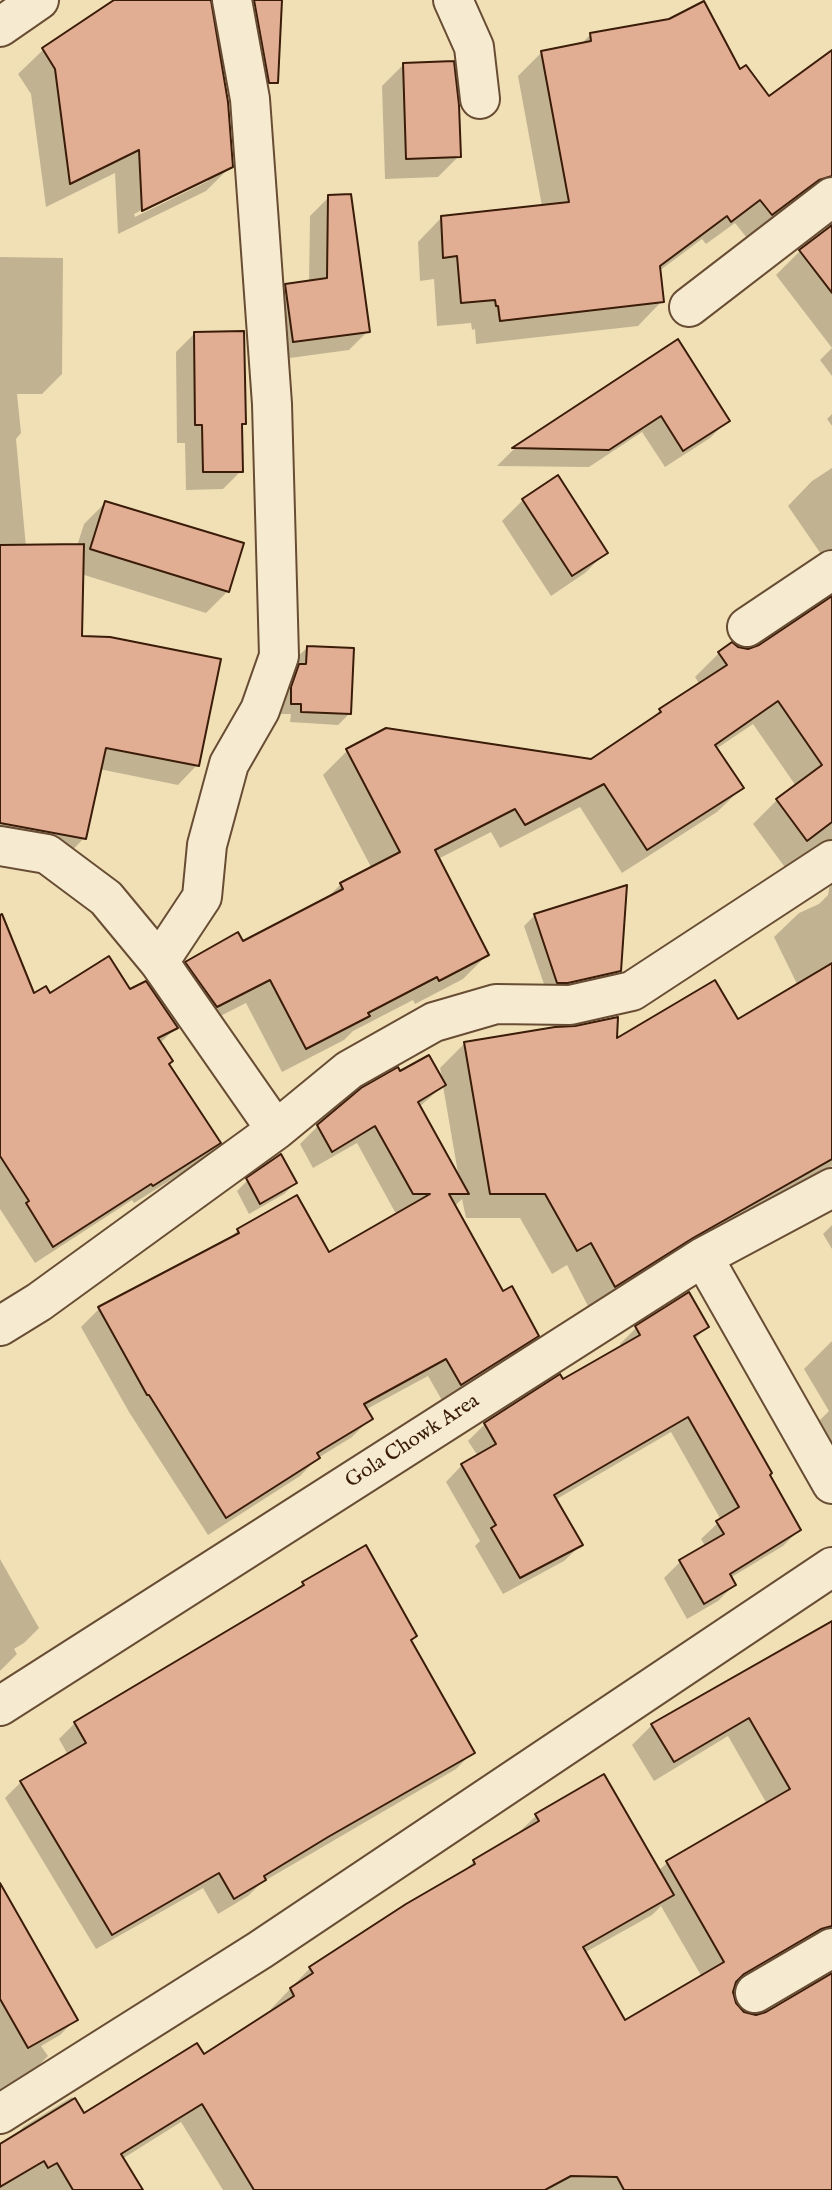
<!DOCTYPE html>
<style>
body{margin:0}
canvas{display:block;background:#f1e0b6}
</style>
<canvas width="832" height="2190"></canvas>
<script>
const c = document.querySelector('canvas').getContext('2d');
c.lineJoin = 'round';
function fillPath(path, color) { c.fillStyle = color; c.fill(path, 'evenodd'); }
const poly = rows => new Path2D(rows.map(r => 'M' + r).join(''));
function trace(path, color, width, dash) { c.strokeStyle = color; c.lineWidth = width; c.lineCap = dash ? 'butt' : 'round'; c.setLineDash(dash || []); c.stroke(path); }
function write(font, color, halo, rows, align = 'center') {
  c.font = font + ' "IM FELL English",serif'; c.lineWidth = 7; c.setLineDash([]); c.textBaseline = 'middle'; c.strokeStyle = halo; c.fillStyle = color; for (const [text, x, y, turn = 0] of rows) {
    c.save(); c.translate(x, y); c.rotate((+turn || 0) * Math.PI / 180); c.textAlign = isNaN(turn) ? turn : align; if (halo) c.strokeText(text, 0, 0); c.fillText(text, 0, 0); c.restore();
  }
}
fillPath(poly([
 [117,0,198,0,231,166,206,191,118,234,115,173,46,207,31,94,18,74,43,50],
 [208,177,208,181,135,217,134,214],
 [590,35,739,72,768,99,832,83,832,348,776,275,800,251,829,229,830,218,747,238,735,223,706,244,702,239,659,271,662,301,638,326,476,344,475,329,472,330,471,323,437,326,434,279,420,281,418,242,442,217,542,206,518,76,542,52,580,45],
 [403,65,459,156,438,177,385,179,382,86],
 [329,197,368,331,349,350,275,360,267,305,286,286,309,283,310,216],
 [0,257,63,258,62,374,42,394,17,394,21,433,16,439,26,547,77,546,84,524,105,503,242,544,227,592,206,613,81,574,80,638,197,765,178,785,99,769,84,838,65,858,0,845],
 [194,334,244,424,240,427,241,471,223,489,186,490,185,443,177,443,176,352],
 [832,348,832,376,820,360],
 [626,377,728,420,710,438,665,467,642,432,589,467,497,466,513,450],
 [832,414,832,426,827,419],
 [832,468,832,570,788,506,812,481],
 [523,500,606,552,585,573,551,596,502,521],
 [832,598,832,1166,590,1310,567,1265,552,1274,520,1218,466,1218,462,1199,454,1207,503,1294,537,1335,519,1353,443,1402,428,1376,365,1410,370,1419,352,1437,318,1458,300,1476,208,1535,129,1412,81,1327,99,1309,227,1241,238,1230,328,1255,403,1212,395,1212,357,1143,313,1168,300,1144,318,1126,400,1073,443,1082,440,1068,464,1044,615,1041,738,1021,798,986,774,937,799,913,819,904,828,895,830,883,787,870,753,824,777,800,796,786,753,724,716,749,742,788,717,812,622,873,580,807,500,848,491,832,438,859,487,955,463,979,415,1004,413,1000,353,1031,344,1040,282,1072,246,1003,193,1030,163,987,186,963,242,943,324,901,341,884,372,869,323,775,347,751,591,760,646,724,660,710,700,685,695,677,719,653,737,648,748,651,760,647],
 [443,1086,459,1179,419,1107],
 [307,648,349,714,338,725,290,722,291,714,281,714,281,699,289,677,296,670,296,658],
 [535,915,619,970,608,981,547,993,524,926],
 [0,926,33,996,130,991,176,1028,159,1044,168,1064,219,1143,201,1161,134,1203,132,1200,35,1263,0,1209],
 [248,1180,295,1183,284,1194,249,1214,237,1191],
 [832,1225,832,1249,823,1234],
 [637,1327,707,1327,694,1340,799,1530,783,1546,730,1578,734,1585,718,1601,687,1619,664,1578,680,1562,706,1547,701,1539,721,1520,671,1432,555,1500,581,1545,564,1561,503,1594,475,1546,480,1541,446,1482,462,1465,478,1456,468,1441,485,1424,622,1348,620,1344],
 [832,1341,832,1467,810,1430,829,1411,804,1369],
 [0,1559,39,1628,24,1643,14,1649,17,1654,0,1671],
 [303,1583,472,1753,456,1769,261,1883,248,1896,218,1914,203,1888,96,1949,5,1798,21,1782,68,1755,59,1739,75,1723,291,1595],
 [832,1622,832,1960,800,1948,733,1988,731,1992,735,2005,743,2013,754,2017,766,2014,832,1975,832,2190,223,2190,181,2122,122,2159,141,2190,0,2190,0,2159,4,2147,23,2127,72,2097,83,2115,203,2056,272,2012,271,2009,310,1968,460,1875,474,1861,516,1835,536,1816,658,1871,667,1863,767,1804,728,1736,654,1781,632,1745,652,1725],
 [661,1906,702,1977,624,2022,584,1953,652,1915],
 [0,1922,76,2019,60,2035,41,2046,48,2056,32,2072,0,2092]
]), '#0003');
const building = poly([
 [114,0,211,0,228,102,233,167,142,211,139,150,70,184,55,69,42,48,114,0],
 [254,0,282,0,278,83,269,83,254,0],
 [704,1,740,69,746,65,769,96,832,50,832,176,819,180,772,215,760,200,731,222,727,216,660,266,664,302,500,321,498,306,496,306,495,300,461,303,457,256,443,258,441,216,569,202,541,51,591,41,590,33,669,19,704,1],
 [454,61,459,105,461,157,406,159,403,63,454,61],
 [351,194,370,332,293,342,285,284,327,278,328,195,351,194],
 [832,225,832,293,799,250,832,225],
 [244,331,246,424,242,424,243,472,203,472,202,425,195,425,194,332,244,331],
 [678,339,730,421,683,451,661,416,609,450,512,448,678,339],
 [558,475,608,553,572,576,522,499,558,475],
 [105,501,244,543,229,592,90,549,105,501],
 [84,544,82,636,110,637,221,659,199,766,106,748,86,839,0,823,0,545,84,544],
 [832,596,832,822,807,841,776,799,822,765,778,701,715,745,744,788,647,850,604,784,525,825,515,809,435,850,489,955,439,981,437,977,368,1013,370,1016,306,1049,270,980,217,1007,185,962,238,932,243,941,343,889,340,883,400,852,346,749,386,728,591,759,661,712,659,709,727,665,718,652,732,642,738,647,748,649,759,645,832,596],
 [307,646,354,648,351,714,301,712,301,704,291,704,291,687,299,664,306,664,307,646],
 [627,885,621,971,568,983,557,983,534,914,627,885],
 [2,914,34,993,46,986,50,993,109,956,130,989,146,981,178,1028,158,1038,173,1061,169,1064,221,1143,153,1186,151,1184,53,1247,26,1203,29,1201,0,1156,0,915,2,914],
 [832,963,832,1159,693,1238,615,1287,591,1243,577,1251,545,1194,490,1194,464,1042,555,1027,575,1026,618,1017,617,1038,715,980,738,1019,832,963],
 [429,1055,446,1085,418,1102,469,1194,449,1194,503,1291,512,1286,539,1336,461,1385,446,1359,364,1404,373,1419,317,1453,320,1458,226,1518,149,1395,147,1395,98,1307,239,1233,237,1229,297,1195,329,1252,430,1194,413,1194,375,1126,332,1152,317,1125,361,1088,398,1067,400,1071,429,1055],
 [281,1154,297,1183,260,1204,246,1178,281,1154],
 [689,1292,709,1327,694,1336,772,1473,770,1475,801,1530,730,1574,736,1585,704,1604,679,1560,724,1534,716,1521,739,1507,688,1417,554,1495,583,1545,520,1578,491,1528,496,1525,461,1464,496,1444,484,1423,560,1374,563,1379,640,1335,635,1326,689,1292],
 [366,1545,417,1636,411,1640,475,1753,328,1837,264,1876,266,1880,234,1899,219,1873,112,1935,20,1781,86,1743,74,1722,304,1585,302,1582,366,1545],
 [832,1621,832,1926,821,1929,744,1974,736,1982,733,1992,736,2003,744,2012,756,2015,766,2012,832,1973,832,2190,624,2190,617,2177,571,2176,545,2190,254,2190,202,2104,121,2154,143,2190,73,2190,57,2163,48,2168,44,2161,0,2187,0,2144,75,2098,84,2113,197,2043,204,2054,294,1996,290,1988,313,1973,309,1967,406,1904,475,1864,473,1860,539,1821,535,1814,604,1774,674,1895,583,1947,625,2020,724,1962,666,1861,790,1789,749,1718,674,1762,651,1724,832,1621],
 [0,1883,78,2020,28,2048,0,1999,0,1883]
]);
fillPath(building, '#e2ae93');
trace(building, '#3a1c09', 2);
const minor = poly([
 [453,0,474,47,480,99],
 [0,27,39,0],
 [689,307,832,197],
 [747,627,832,570],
 [0,846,47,854,106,898,159,962,276,1130,39,1302,0,1326],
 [159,962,202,897,207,845,229,764,260,710,279,656,272,404,250,99,232,0],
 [276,1130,349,1070,434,1022,496,1004,570,1005,632,991,832,860],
 [703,1257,832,1484],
 [0,1706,703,1257,832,1188],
 [755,1993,832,1948],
 [0,2114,260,1950,832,1567]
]);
trace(minor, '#684d34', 42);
trace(minor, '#f6ebd0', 38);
write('21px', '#3a1c09', '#f6ebd0', [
 ["Gola Chowk Area",413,1442,-33]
]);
</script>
